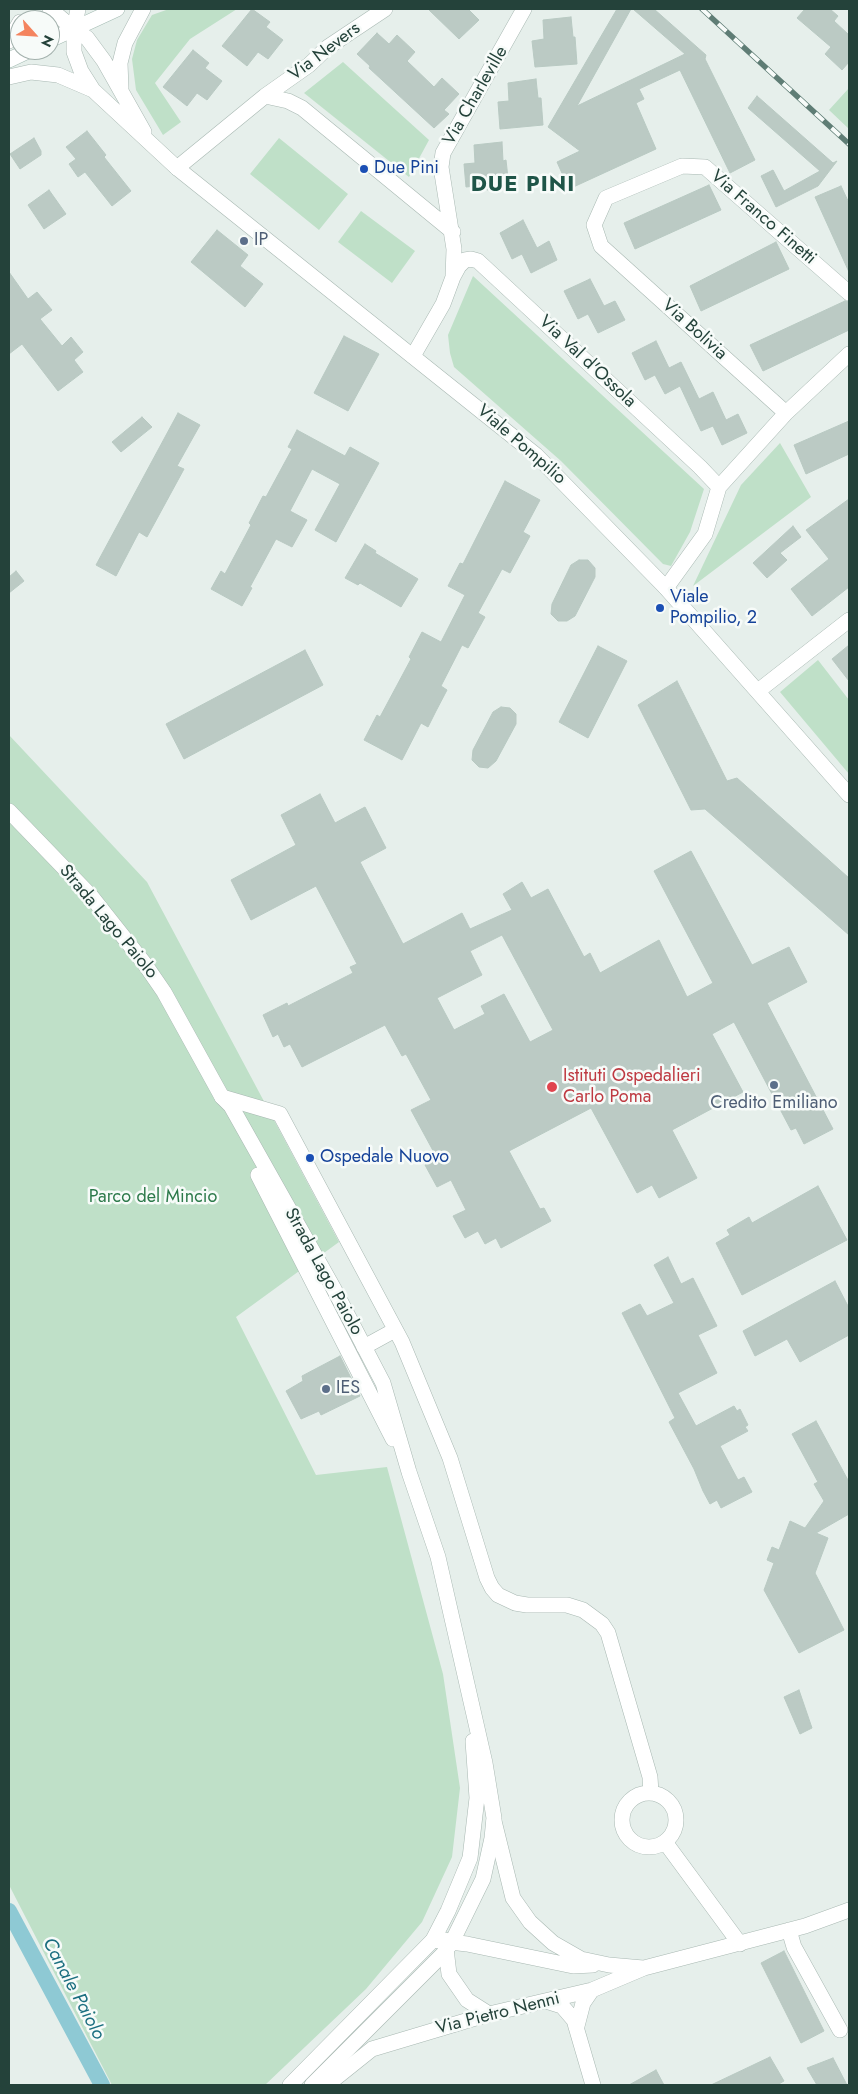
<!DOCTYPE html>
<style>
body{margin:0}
#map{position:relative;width:858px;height:2094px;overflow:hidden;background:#e6efeb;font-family:Jost,sans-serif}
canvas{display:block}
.frame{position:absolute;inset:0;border:10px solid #24423a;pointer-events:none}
.north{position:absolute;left:10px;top:10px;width:50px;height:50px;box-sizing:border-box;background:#f7fbf9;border:1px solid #a3b1ad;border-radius:50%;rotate:116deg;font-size:14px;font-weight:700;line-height:20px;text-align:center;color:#24423a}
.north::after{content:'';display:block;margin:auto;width:18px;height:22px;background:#f4845f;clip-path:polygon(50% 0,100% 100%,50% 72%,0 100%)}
</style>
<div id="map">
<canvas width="858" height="2094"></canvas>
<div class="frame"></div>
<div class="north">N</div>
</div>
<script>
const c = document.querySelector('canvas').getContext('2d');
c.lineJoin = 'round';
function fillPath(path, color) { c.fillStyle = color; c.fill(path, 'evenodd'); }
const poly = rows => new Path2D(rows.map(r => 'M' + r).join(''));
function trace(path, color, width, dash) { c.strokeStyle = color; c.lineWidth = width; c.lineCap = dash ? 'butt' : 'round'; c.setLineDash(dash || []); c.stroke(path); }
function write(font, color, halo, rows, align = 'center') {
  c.font = font + ' Jost,sans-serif'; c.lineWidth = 5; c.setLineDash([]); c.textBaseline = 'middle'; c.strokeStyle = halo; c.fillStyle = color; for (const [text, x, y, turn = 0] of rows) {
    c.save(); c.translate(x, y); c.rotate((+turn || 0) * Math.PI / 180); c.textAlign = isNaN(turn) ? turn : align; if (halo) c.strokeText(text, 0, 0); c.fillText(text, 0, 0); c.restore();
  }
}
fillPath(poly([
 [169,9,237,9,190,39,155,83,181,122,163,135,136,90,132,59,137,40,152,15],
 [343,62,429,140,409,177,304,93],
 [849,88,849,129,829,110],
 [279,138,348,194,319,230,250,174],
 [361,211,415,251,392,283,338,242],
 [473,276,704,489,690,532,671,566,663,564,561,461,454,367,450,353,448,335],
 [780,443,811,497,693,586,741,485],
 [818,660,849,700,849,774,780,692],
 [9,735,147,882,339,1242,236,1317,316,1475,387,1467,443,1674,460,1788,452,1857,422,1922,366,1989,265,2085,112,2085,9,1885]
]), '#bfe0c8');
trace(poly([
 [9,1911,102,2085]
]), '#8ec9d4', 16);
const building = poly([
 [252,9,270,22,266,27,283,40,268,59,258,52,247,66,222,46,252,9],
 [428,9,468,9,479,20,459,39,428,9],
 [617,9,631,9,577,106,685,54,633,9,654,9,706,55,705,59,755,160,730,173,680,70,639,89,644,99,636,103,656,149,569,189,557,162,580,151,548,127,617,9],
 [805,9,830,9,838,16,834,21,849,35,849,62,842,70,825,54,831,47,797,18,805,9],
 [571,17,573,37,575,37,577,64,535,67,532,41,544,39,543,20,571,17],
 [377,33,389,44,397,35,415,52,407,61,434,87,442,78,459,94,444,110,449,114,434,128,369,68,370,66,357,54,377,33],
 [193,50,209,63,205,68,222,81,207,100,197,93,187,106,163,87,193,50],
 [536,79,538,98,541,98,543,125,500,129,498,102,509,101,508,83,536,79],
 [757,96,833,163,837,161,818,186,776,207,761,176,773,170,784,191,820,171,748,108,757,96],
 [87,131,106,155,104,157,131,191,112,206,85,172,78,177,69,164,76,159,66,147,87,131],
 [34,138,41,151,41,155,20,169,10,154,34,138],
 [502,142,503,161,506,160,509,187,487,190,486,185,466,187,464,164,475,163,474,145,502,142],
 [709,185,721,210,635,249,624,223,709,185],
 [841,186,849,203,849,272,815,197,841,186],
 [49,190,66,214,44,229,28,205,49,190],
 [523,220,537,248,549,241,557,260,531,273,522,254,512,259,500,233,523,220],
 [217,230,248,255,240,266,263,284,245,307,191,262,217,230],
 [776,242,789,269,701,311,690,286,776,242],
 [9,272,28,299,37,292,52,310,40,319,62,346,71,337,83,352,74,360,83,372,58,391,22,344,9,354,9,272],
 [590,279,604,306,615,301,625,320,598,333,588,314,578,319,564,291,590,279],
 [845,301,849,302,849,330,763,371,750,345,845,301],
 [344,336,379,354,348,411,314,393,344,336],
 [656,341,669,368,681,362,699,399,713,392,726,420,738,414,747,433,722,445,713,426,701,431,680,386,665,394,655,375,645,380,632,353,656,341],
 [178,413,200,425,177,466,184,469,147,537,139,532,116,576,96,565,178,413],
 [142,417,152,427,121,452,112,442,142,417],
 [849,421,849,454,806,474,794,445,849,421],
 [297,430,345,456,350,447,379,463,336,542,315,530,340,484,312,469,290,511,307,520,292,547,276,539,250,587,252,588,242,606,211,589,221,571,225,574,251,525,249,523,263,496,266,497,292,449,288,447,297,430],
 [505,481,540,500,523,532,530,536,510,573,502,569,478,613,485,617,468,648,462,645,441,686,447,690,436,711,428,727,421,723,402,760,364,740,377,715,380,717,411,659,409,657,422,632,441,642,465,595,448,586,460,563,463,564,505,481],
 [849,499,849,587,812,616,791,589,829,559,806,530,849,499],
 [793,526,801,537,780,553,787,560,767,578,753,563,793,526],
 [365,544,376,551,375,553,418,579,401,607,360,583,358,585,345,578,365,544],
 [579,560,588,560,595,568,595,577,575,616,567,621,558,621,551,614,552,604,571,565,579,560],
 [16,571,24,581,9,593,9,577,16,571],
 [849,645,849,681,832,659,849,645],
 [598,646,627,661,588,738,559,722,598,646],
 [305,650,323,685,184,759,166,724,305,650],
 [677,681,727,781,737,778,849,878,849,935,705,809,691,810,638,705,677,681],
 [501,707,510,708,516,714,516,724,496,761,488,768,479,767,472,760,473,750,493,712,501,707],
 [320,794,335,823,365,807,386,848,360,862,403,944,462,913,470,929,512,910,503,894,522,882,531,898,548,889,584,957,590,953,600,973,659,940,687,997,713,983,654,871,691,851,752,965,789,947,807,982,767,1003,833,1129,804,1144,796,1128,791,1130,734,1022,712,1034,743,1092,672,1130,697,1178,659,1198,652,1185,637,1193,591,1108,509,1151,540,1209,544,1208,551,1221,501,1248,496,1238,485,1244,478,1231,465,1238,453,1216,466,1210,451,1180,437,1187,425,1165,437,1158,411,1110,431,1100,406,1054,402,1056,385,1025,302,1067,290,1044,284,1047,278,1034,273,1037,263,1015,287,1003,288,1006,353,973,350,967,357,964,316,886,251,920,231,880,296,845,281,815,320,794],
 [502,935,553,1030,530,1042,504,994,481,1006,485,1014,454,1030,437,998,482,975,470,951,502,935],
 [818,1186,847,1240,742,1295,716,1243,730,1235,727,1230,749,1217,752,1223,818,1186],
 [668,1257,681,1284,693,1278,717,1326,698,1335,717,1373,678,1393,696,1426,734,1406,737,1411,740,1409,748,1425,745,1427,748,1431,720,1446,738,1480,744,1477,752,1492,721,1508,717,1500,710,1504,703,1491,694,1469,669,1422,675,1418,622,1313,640,1304,647,1316,674,1303,654,1265,668,1257],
 [835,1281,849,1308,849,1335,800,1362,787,1339,755,1356,743,1331,835,1281],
 [340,1356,360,1396,321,1415,319,1411,301,1419,286,1391,303,1381,302,1376,340,1356],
 [816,1421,849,1482,849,1514,816,1533,828,1538,815,1573,844,1630,799,1653,764,1590,774,1563,767,1560,772,1547,779,1550,790,1521,805,1528,824,1501,814,1484,818,1482,792,1434,816,1421],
 [799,1690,812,1728,800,1734,784,1697,799,1690],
 [784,1951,824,2031,801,2043,761,1963,784,1951],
 [770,2057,784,2081,777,2085,711,2085,770,2057],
 [833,2058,847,2085,817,2085,807,2068,833,2058],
 [656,2070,664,2085,629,2085,656,2070]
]);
fillPath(building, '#bbcac4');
trace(building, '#b8c9c2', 1);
const minor = poly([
 [50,9,74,29,78,9],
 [9,41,20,22],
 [265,96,288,101,302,108,453,232],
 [177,168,265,96,309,65,328,47,385,9],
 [453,277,459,266,465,260,471,259,478,261,700,467,719,487],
 [413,356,443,304,453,277,454,249,441,167,443,153,524,9],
 [786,413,601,246,594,225,606,198,682,166,705,167,849,293],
 [666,588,705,534,719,487,786,413,849,354],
 [758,691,849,620],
 [222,1097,280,1114,402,1342,450,1458,487,1578,492,1588,498,1595,515,1603,527,1605,567,1605,583,1610,602,1624,608,1633,650,1777,651,1793],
 [364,1347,395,1330],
 '622 1820a27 27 0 1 1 54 0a27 27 0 1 1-54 0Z',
 [494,1821,513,1898,530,1922,553,1943,581,1959,609,1965,643,1968],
 [665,1842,740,1944],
 [789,1930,794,1947,840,2030],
 [433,1940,467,1944,573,1966,593,1965],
 [445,1940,449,1974,467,2000,489,2014],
 [546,2001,562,2006,574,2020,593,2085],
 [577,2026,583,2003,592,1990],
 [327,2085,372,2049,489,2014,592,1990,644,1968,805,1926,849,1910]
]);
const tertiary = poly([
 [74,29,74,52,81,71,93,90,177,168,536,455,666,588,849,795],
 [74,29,87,38,104,61,144,132],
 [9,77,31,72,58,75,93,90],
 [121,88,120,63,125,43,143,9],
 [9,811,91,896,144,963,164,992,222,1097,231,1106,334,1289,383,1383,409,1472,438,1557,485,1763,494,1818,492,1838,483,1879,452,1942,443,1954,312,2085],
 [258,1175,393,1439],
 [290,2085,433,1940,448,1911,470,1858,477,1798,473,1741]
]);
const secondary = poly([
 [50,40,117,9],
 [9,60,30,50]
]);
trace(minor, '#a8b8b2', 16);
trace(tertiary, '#a8b8b2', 16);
trace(secondary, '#a4bbb3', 16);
trace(minor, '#fff', 15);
trace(tertiary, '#fff', 15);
trace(secondary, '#fff', 15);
const rail = poly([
 [702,9,849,144]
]);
trace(rail, '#5f7d75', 5.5);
trace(rail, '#f7fbf9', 4, [11]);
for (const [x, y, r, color] of [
 [364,169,5,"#1a4fb4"],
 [244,241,5,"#5c6f8a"],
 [660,608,5,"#1a4fb4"],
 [774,1085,5,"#5c6f8a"],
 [552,1087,6,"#e0444e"],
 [310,1158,5,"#1a4fb4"],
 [326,1389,5,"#5c6f8a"]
]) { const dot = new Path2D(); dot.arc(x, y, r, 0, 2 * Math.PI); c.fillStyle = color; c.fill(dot); trace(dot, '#f7fbf9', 2); }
write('18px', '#24423a', '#f7fbf9', [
 ["Via Nevers",325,52,-37],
 ["Via Charleville",476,96,-60],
 ["Via Franco Finetti",763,218,41],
 ["Via Bolivia",694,330,42],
 ["Via Val d'Ossola",587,362,43],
 ["Viale Pompilio",521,445,41],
 ["Strada Lago Paiolo",108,922,50],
 ["Strada Lago Paiolo",323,1272,61],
 ["Via Pietro Nenni",498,2014,-14]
]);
write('18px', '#164399', '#f7fbf9', [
 ["Due Pini",374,169],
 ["Viale",670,598],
 ["Pompilio, 2",670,619],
 ["Ospedale Nuovo",320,1158]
], 'left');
write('18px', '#4e5e75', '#f7fbf9', [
 ["IP",254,241],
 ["Credito Emiliano",774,1104,"center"],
 ["IES",336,1389]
], 'left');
write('18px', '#be3a42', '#f7fbf9', [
 ["Istituti Ospedalieri",563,1077],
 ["Carlo Poma",563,1098]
], 'left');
write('18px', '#2d7a4b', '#f7fbf9', [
 ["Parco del Mincio",153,1198]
]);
write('italic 19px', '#1c6f80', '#f7fbf9', [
 ["Canale Paiolo",73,1989,62]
]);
c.letterSpacing = '1px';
write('bold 22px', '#1f5548', '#f7fbf9', [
 ["DUE PINI",523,186]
]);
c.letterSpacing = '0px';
</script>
